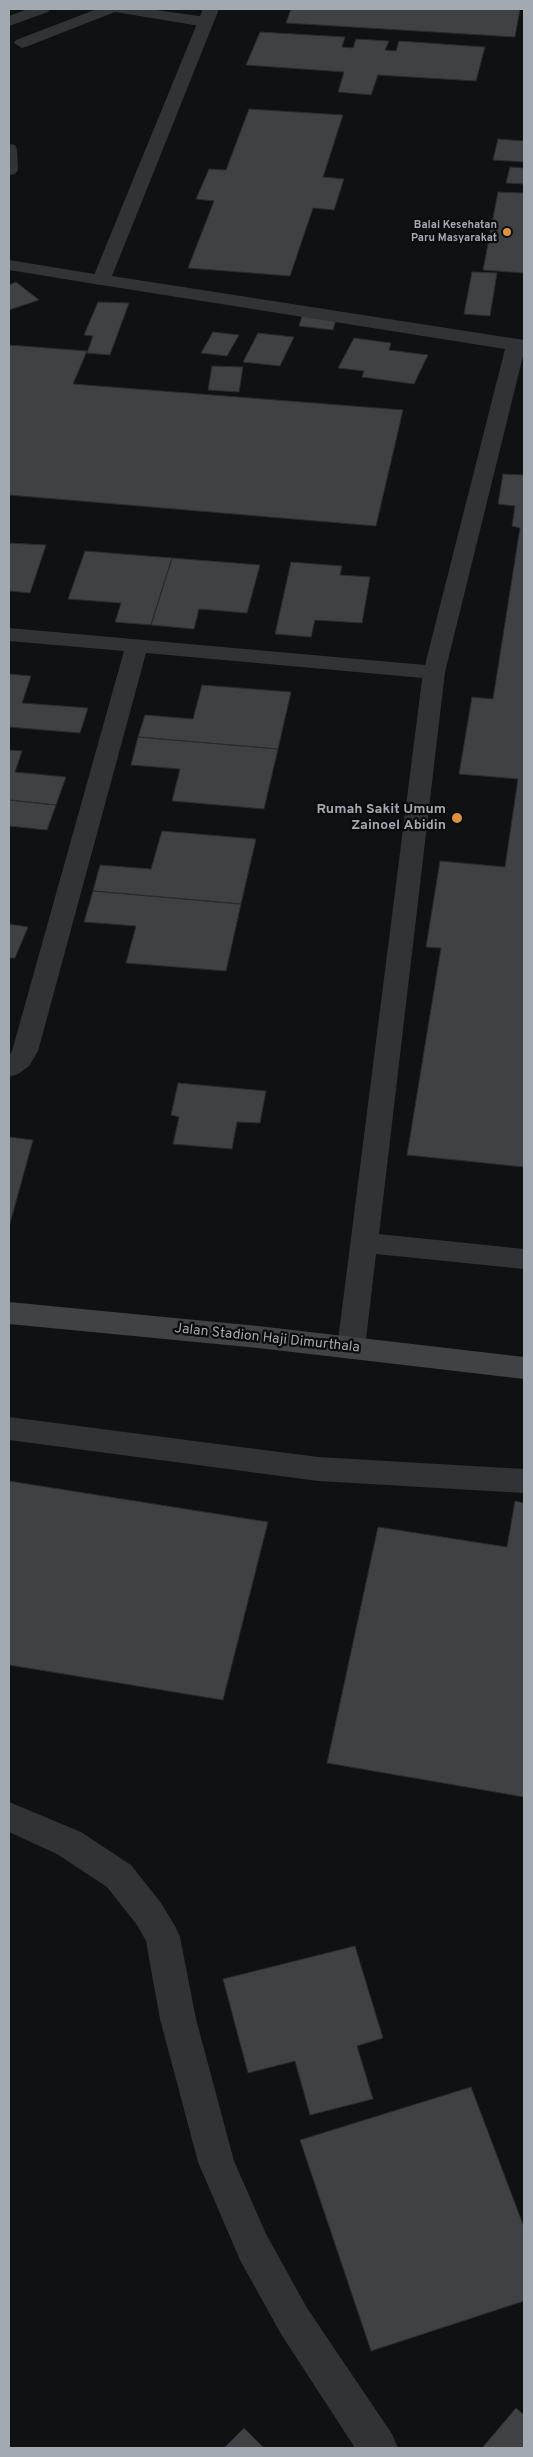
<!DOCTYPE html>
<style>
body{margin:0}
#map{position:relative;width:533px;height:2457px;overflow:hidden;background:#101112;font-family:Overpass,sans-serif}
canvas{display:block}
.frame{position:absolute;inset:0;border:10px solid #a3a9b1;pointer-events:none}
</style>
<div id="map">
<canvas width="533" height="2457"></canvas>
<div class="frame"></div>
</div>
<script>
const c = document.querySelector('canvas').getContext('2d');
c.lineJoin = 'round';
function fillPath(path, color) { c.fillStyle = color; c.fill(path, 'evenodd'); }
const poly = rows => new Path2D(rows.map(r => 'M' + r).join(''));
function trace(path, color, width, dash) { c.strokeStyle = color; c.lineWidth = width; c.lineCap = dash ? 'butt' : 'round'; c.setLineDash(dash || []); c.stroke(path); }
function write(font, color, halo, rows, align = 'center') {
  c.font = font + ' Overpass,sans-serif'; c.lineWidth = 4.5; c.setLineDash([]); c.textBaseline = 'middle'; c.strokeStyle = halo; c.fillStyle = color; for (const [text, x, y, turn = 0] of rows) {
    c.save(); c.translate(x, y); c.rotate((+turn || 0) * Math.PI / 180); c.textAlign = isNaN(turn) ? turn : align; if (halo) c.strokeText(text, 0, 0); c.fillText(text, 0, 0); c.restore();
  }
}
const building = poly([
 [291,9,520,9,515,37,286,23,291,9],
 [260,32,345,37,342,47,353,48,356,39,389,41,385,50,396,51,399,41,485,47,476,81,378,75,371,95,338,92,344,72,246,65,260,32],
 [249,109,343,115,323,177,344,179,334,210,313,208,290,276,188,268,214,201,196,199,209,169,226,170,249,109],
 [498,139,524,141,524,162,493,160,498,139],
 [510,167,524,168,524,184,506,183,510,167],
 [498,192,524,193,524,273,483,270,498,192],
 [472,272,497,273,490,316,464,314,472,272],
 [16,282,39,300,9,310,9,285,16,282],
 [98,302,129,303,110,355,87,353,93,336,84,335,98,302],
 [302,316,336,320,333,330,299,326,302,316],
 [213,332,239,335,227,356,201,353,213,332],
 [258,333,294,337,280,366,243,362,258,333],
 [354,338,391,343,389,350,428,355,414,384,362,377,364,371,338,368,354,338],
 [9,345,87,351,73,384,403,410,376,526,9,495,9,345],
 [212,366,243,367,239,392,208,390,212,366],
 [503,474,524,475,524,1167,407,1155,441,948,426,947,440,861,505,867,518,779,459,774,472,697,493,699,520,528,512,526,515,506,498,504,503,474],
 [9,543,46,545,30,593,9,591,9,543],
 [85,551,172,558,151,625,115,622,121,603,68,599,85,551],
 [172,558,260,565,247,613,199,609,194,629,151,625,172,558],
 [291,562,342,566,340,575,370,577,362,623,315,620,311,637,275,634,291,562],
 [9,674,31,676,22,703,88,708,80,733,9,727,9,674],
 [202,685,291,692,278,749,138,737,145,715,193,719,202,685],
 [138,737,278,749,264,809,172,801,180,769,131,765,138,737],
 [9,750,22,751,15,772,66,777,56,805,9,800,9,750],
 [9,800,56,805,47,830,9,826,9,800],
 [162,831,256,839,241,904,93,891,100,865,151,869,162,831],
 [93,891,241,904,226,971,126,963,136,926,84,922,93,891],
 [9,924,28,927,15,958,9,958,9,924],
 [178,1083,266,1091,260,1123,237,1122,232,1149,173,1144,179,1117,171,1115,178,1083],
 [9,1137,33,1140,9,1227,9,1137],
 [9,1481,268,1522,223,1700,9,1665,9,1481],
 [515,1501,524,1503,524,1797,327,1763,378,1527,507,1547,515,1501],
 [355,1946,383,2038,357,2046,373,2099,310,2115,295,2061,248,2073,223,1979,355,1946],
 [471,2087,524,2227,524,2301,371,2351,300,2140,471,2087],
 [516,2408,524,2415,524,2448,482,2448,516,2408],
 [244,2428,264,2448,224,2448,244,2428]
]);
fillPath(building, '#404145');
trace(building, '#2b2b2d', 1);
fillPath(poly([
 [28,9,50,9,48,12,9,26,9,16,28,9],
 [97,9,149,9,206,17,214,22,206,27,115,12,28,46,22,48,14,43,16,40,97,9],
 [9,144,15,145,17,149,18,170,15,174,9,175,9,144],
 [9,260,101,275,107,276,110,280,107,284,101,285,9,270,9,260],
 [434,665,442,667,445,672,379,1234,524,1249,524,1269,376,1254,365,1348,361,1356,351,1359,341,1356,337,1348,423,672,426,667,434,665],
 [9,1417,318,1457,524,1469,524,1493,318,1481,9,1440,9,1417],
 [9,1802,81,1832,131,1865,161,1903,175,1926,180,1937,196,2019,234,2161,266,2234,307,2308,392,2434,398,2448,355,2448,281,2334,240,2260,198,2162,160,2019,146,1941,137,1925,107,1887,57,1854,9,1832,9,1802]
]), '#323336');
fillPath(poly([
 [203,9,219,9,112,276,524,340,524,352,445,672,442,677,434,679,146,653,38,1051,29,1066,18,1074,9,1077,9,1055,12,1051,124,651,9,641,9,628,425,665,505,349,95,284,92,280,203,9]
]), '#323336');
fillPath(poly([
 [9,1302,258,1326,524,1357,524,1379,258,1348,9,1324,9,1302]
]), '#404246');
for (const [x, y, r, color] of [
 [507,232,5,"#dd923d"],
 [457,818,6,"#dd923d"]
]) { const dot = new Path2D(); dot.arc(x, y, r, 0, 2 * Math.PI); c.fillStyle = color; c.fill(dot); trace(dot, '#0c0c0d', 2); }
write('bold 11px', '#a3a9b1', '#0c0c0d', [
 ["Balai Kesehatan",497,226],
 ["Paru Masyarakat",497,239]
], 'right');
write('bold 14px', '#a3a9b1', '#0c0c0d', [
 ["Rumah Sakit Umum",446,810],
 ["Zainoel Abidin",446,826]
], 'right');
write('14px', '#a3a9b1', '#0c0c0d', [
 ["Jalan Stadion Haji Dimurthala",267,1339,6]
]);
</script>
